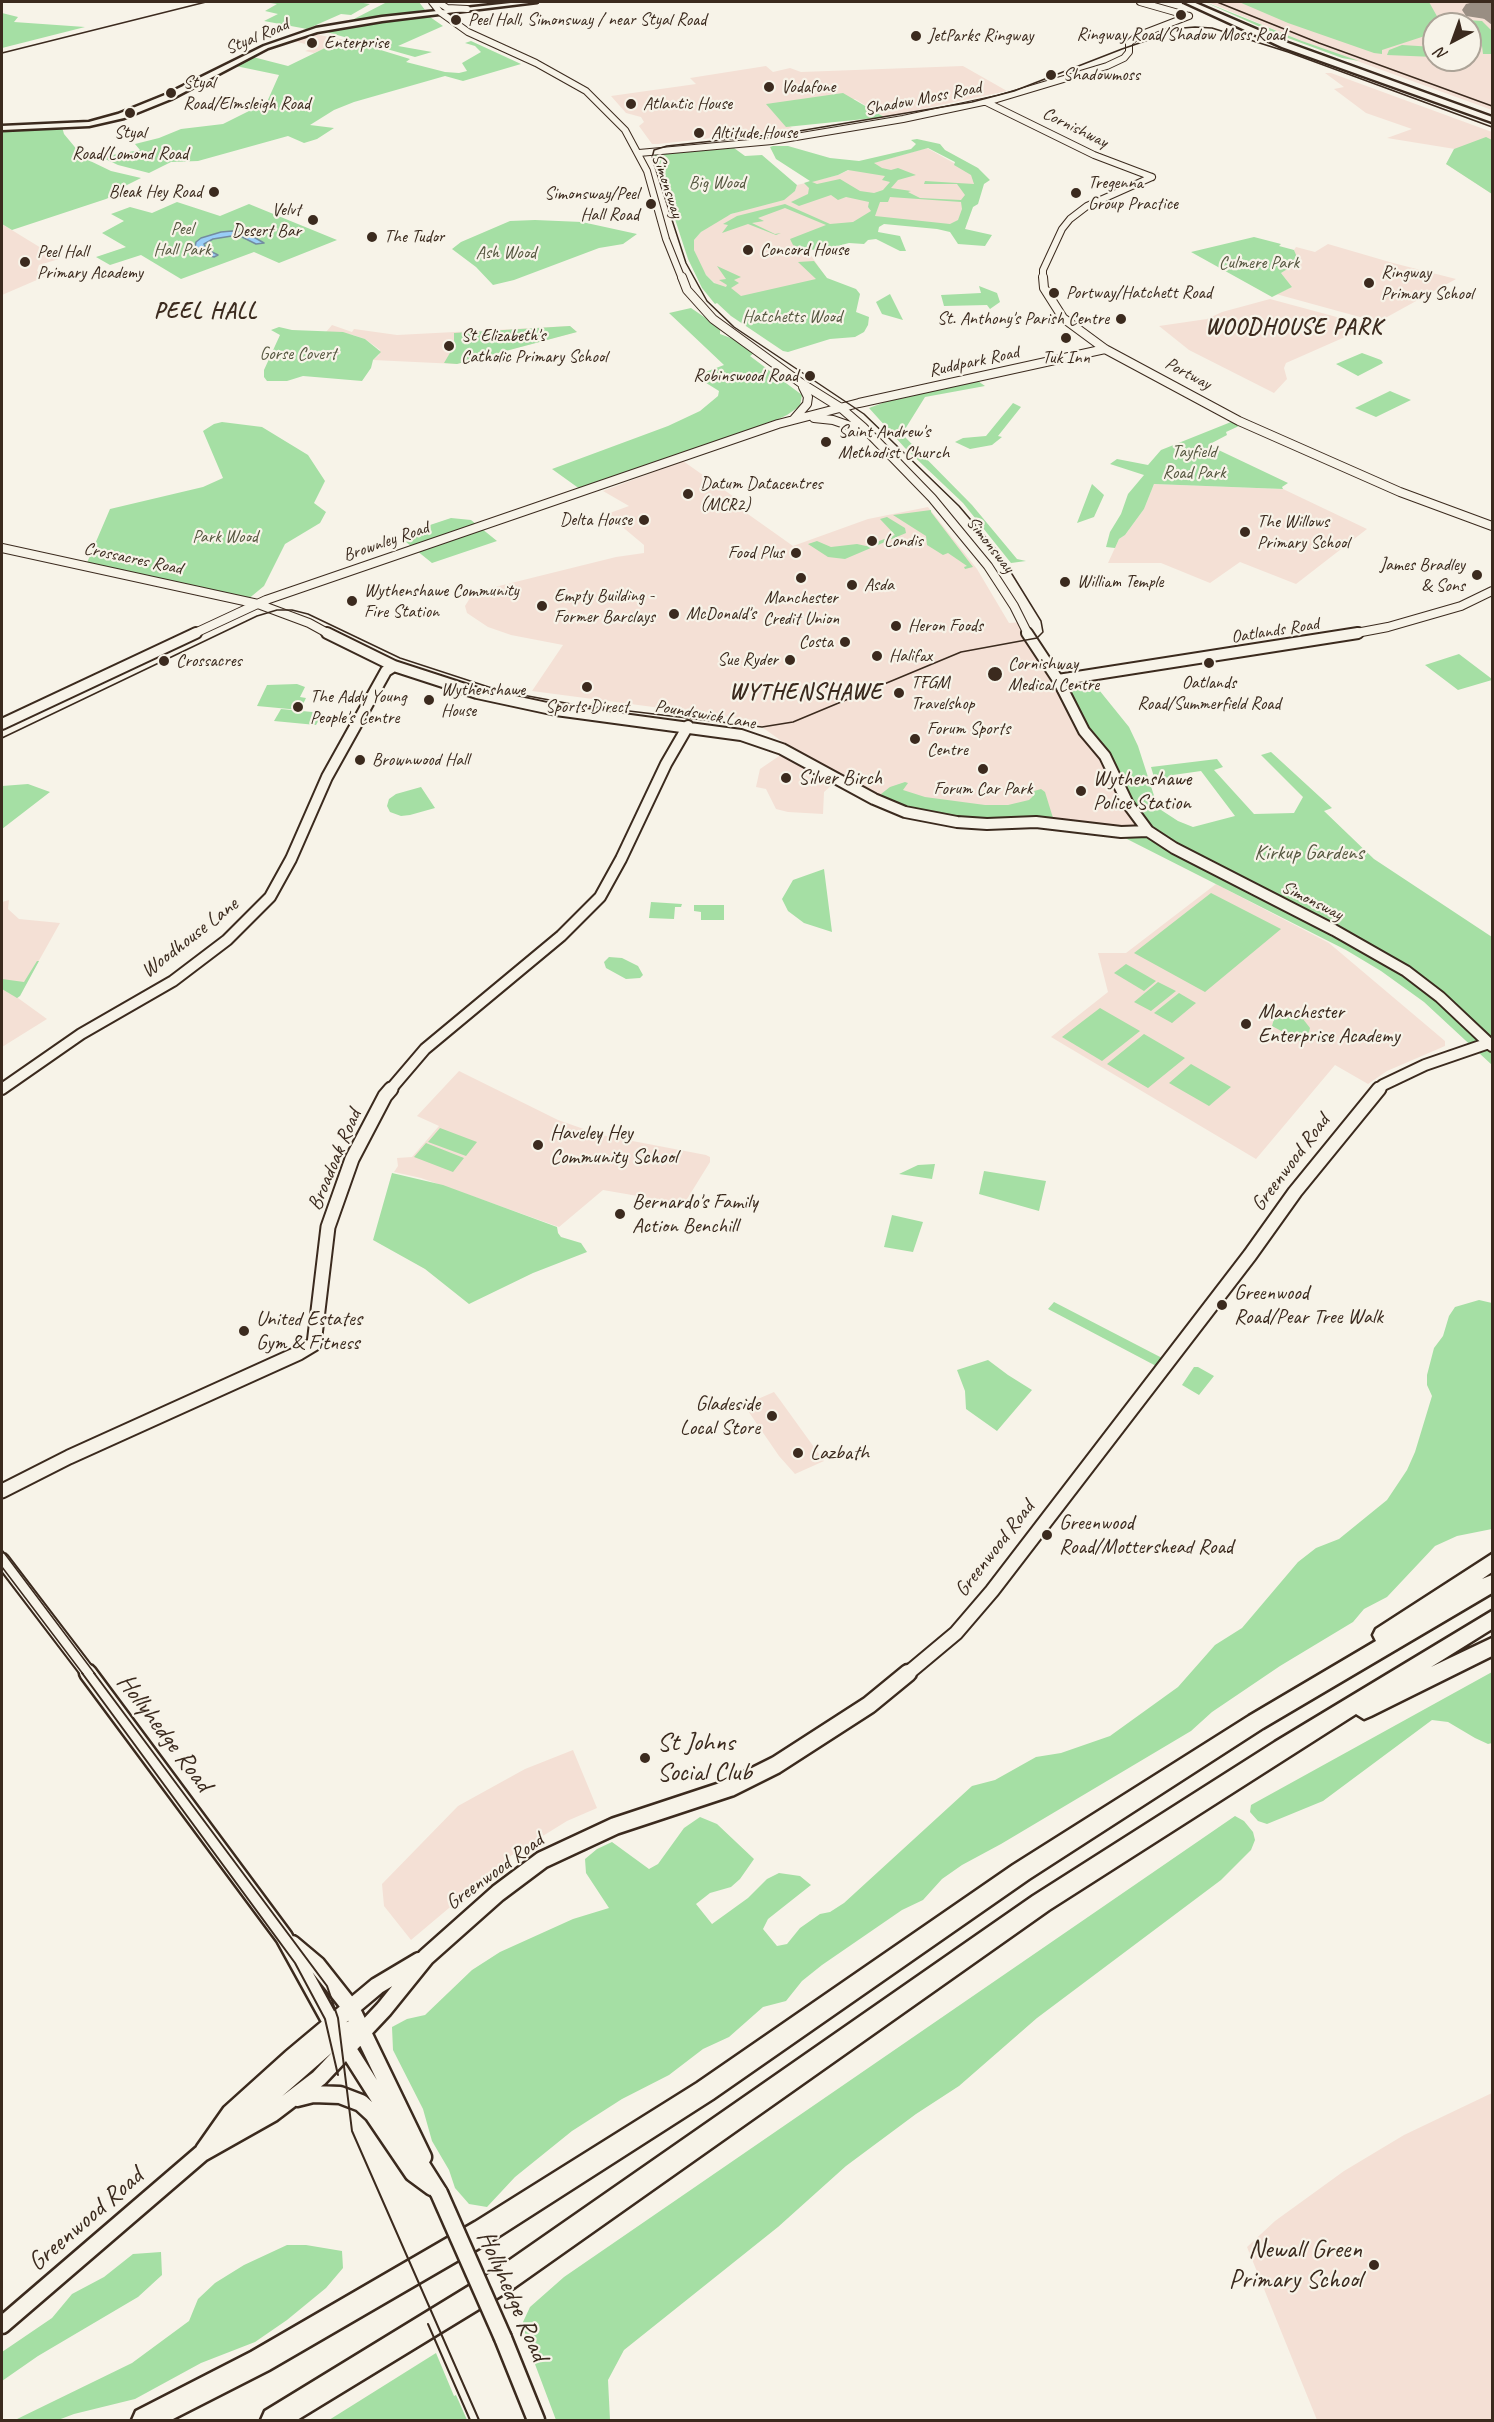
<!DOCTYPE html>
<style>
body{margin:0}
#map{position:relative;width:1494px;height:2422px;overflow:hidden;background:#f7f3e8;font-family:Caveat,sans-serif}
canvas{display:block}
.frame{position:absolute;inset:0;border:3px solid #3b2a1e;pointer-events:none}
.north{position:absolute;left:1422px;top:12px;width:60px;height:60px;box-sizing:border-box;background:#f7f3e8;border:2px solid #aca397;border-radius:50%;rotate:221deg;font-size:16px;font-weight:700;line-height:24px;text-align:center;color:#3b2a1e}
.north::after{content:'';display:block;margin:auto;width:21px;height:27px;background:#3b2a1e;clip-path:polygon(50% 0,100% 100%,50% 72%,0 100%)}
</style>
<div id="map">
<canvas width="1494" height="2422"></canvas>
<div class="frame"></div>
<div class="north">N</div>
</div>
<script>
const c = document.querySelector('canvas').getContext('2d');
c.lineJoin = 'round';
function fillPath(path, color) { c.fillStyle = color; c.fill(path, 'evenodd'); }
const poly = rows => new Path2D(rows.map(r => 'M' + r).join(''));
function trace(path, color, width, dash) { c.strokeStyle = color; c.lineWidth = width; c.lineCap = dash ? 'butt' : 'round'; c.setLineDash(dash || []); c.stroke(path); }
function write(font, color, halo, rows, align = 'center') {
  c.font = font + ' Caveat,sans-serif'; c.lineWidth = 4.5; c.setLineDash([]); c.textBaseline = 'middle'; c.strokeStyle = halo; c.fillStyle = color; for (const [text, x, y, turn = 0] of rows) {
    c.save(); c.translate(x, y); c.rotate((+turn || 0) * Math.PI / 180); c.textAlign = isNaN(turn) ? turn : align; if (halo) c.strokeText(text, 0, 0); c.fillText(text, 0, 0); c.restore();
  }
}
fillPath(poly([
 [1208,2,1492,2,1492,110,1302,41],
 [1434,24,1470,24,1470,60,1434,60],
 [314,32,319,35,346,40,314,53,305,51,316,47,290,40],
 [766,66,773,72,790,68,801,72,963,66,1007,91,884,117,855,99,767,104,793,129,658,144,652,144,639,126,644,122,641,117,626,113,611,96,696,84,690,78],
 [1325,73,1331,73,1492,132,1492,194,1446,164,1455,149,1387,138,1412,129,1366,113,1334,89,1344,87],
 [927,148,979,177,965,229,881,223,806,248,825,276,817,280,732,299,706,275,699,263,694,250,694,240,701,232,718,219,795,191,797,185,838,175,851,169],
 [2,224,59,259,39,265,37,271,46,276,2,295],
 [1328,244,1393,263,1456,279,1378,322,1276,294,1292,287,1281,273,1298,262,1294,250,1296,247,1315,252],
 [1270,299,1370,326,1286,363,1284,368,1287,379,1274,393,1189,350,1159,326,1207,319,1222,312],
 [332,325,352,332,354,329,397,335,570,326,577,332,457,364,373,360,379,355,380,350,365,339,353,335,326,332],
 [683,461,737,499,738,507,793,546,868,519,928,507,977,569,1009,623,1022,622,1148,831,1121,833,1125,838,1040,827,988,830,989,821,886,801,804,757,752,720,532,691,563,645,511,635,488,627,467,613,465,606,470,598,491,588,616,557,644,553,644,545,607,514,629,506,603,491],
 [1154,484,1283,489,1367,529,1296,584,1240,562,1210,583,1161,563,1108,563,1119,539,1125,535,1144,509],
 [785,752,834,783,824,792,823,814,788,812,776,809,766,789,756,787,760,769],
 [1216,884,1329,943,1445,1041,1445,1046,1387,1071,1368,1084,1335,1065,1256,1159,1051,1037,1108,992,1098,953,1126,953],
 [9,900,8,909,19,919,60,923,18,998,47,1019,2,1047,2,902],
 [459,1071,558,1120,601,1135,706,1155,710,1157,710,1162,684,1204,603,1190,559,1227,421,1178,394,1172,398,1166,397,1158,412,1157,439,1126,417,1116],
 [774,1392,780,1400,824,1461,795,1474,779,1456,744,1405],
 [573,1750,597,1808,567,1821,512,1855,411,1940,384,1906,382,1884,458,1806,525,1769],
 [1492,2093,1492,2420,1317,2420,1247,2247,1275,2221,1344,2171,1404,2135]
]), '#f4e0d5');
fillPath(poly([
 [264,2,357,2,370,4,351,15,341,14,307,29,264,21,278,14,265,11,277,4],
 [387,2,419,2,425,10,352,20],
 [1205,2,1302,41,1359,61,1342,58,1269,31],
 [1239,2,1429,2,1438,18,1482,21,1492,31,1492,54,1483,54,1481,38,1478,37,1479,48,1470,45,1470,36,1477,36,1470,35,1470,24,1434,24,1434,33,1382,50,1382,54,1374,53,1288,23],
 [2,13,18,17,14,22,85,27,2,48],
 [430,17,443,26,398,46,432,52,415,57,323,31,348,26],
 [348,40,410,59,406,62,445,72,459,73,467,71,462,63,481,52,475,46,465,43,471,41,521,64,463,81,445,76,354,102,334,110,310,125,334,128,317,139,304,143,288,136,198,161,171,162,149,173,118,165,101,157,140,150,135,144,159,138,181,129,223,124,267,102,279,75,231,65,249,56,288,66,325,48,332,50],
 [1402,45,1434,47,1434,57,1387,55,1389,50],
 [843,93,884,117,786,127,766,104],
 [62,127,64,134,84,158,111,171,141,178,123,187,123,191,106,199,12,230,2,224,2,130],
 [1486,137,1492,140,1492,194,1446,164,1454,149],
 [917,139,940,144,945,150,978,168,990,180,984,184,978,204,973,207,965,229,992,235,985,246,958,244,950,232,937,229,884,224,879,227,878,232,900,236,906,251,900,251,876,239,868,240,864,244,849,243,826,249,805,250,793,245,790,239,826,225,785,208,758,218,764,221,752,223,775,234,781,233,776,235,748,224,722,233,728,225,723,224,737,216,785,204,830,224,853,222,871,211,868,207,869,202,846,197,838,200,831,195,799,206,791,202,808,194,809,188,804,183,810,181,776,159,770,147,773,146,788,146,830,158,859,161,911,149,916,144,911,140],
 [928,148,955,162,954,165,971,175,974,184,925,181,924,184,957,184,965,195,961,200,920,198,908,192,911,191,891,188,898,180,916,175,898,168,891,170,882,168,874,163],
 [848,170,885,176,882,180,890,182,883,190,874,193,860,191,840,179,817,184,812,182,838,175],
 [890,197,961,202,962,209,958,220,950,224,875,216,880,202,888,202],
 [734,148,745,156,762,155,797,185,795,191,784,200,731,214,701,232,694,240,694,250,706,275,714,283,726,287,727,285,719,280,726,279,717,266,741,277,734,280,739,283,731,288,741,296,816,279,798,262,814,261,827,278,856,289,860,294,856,312,869,317,868,325,864,332,855,337,830,339,788,352,783,351,731,316,717,303,715,304,702,288,688,259,654,155],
 [177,202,220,216,249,204,337,240,279,263,254,252,181,279,141,255,110,265,96,257,126,247,102,233,124,221,111,214,130,207,152,213],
 [535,220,582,222,637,234,623,244,599,248,514,280,493,285,476,267,452,249,461,242,510,221],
 [1254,237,1281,244,1279,246,1294,250,1299,262,1281,273,1292,287,1272,297,1191,252],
 [979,286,997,293,1000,302,990,309,987,305,944,306,941,295,981,293],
 [890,294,903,320,882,314,876,302],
 [691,308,713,323,720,330,720,334,736,340,750,350,754,353,750,356,802,395,800,406,787,415,760,428,584,492,552,469,668,426,700,411,718,396,719,391,695,376,724,365,669,313],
 [570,326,577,332,457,364,444,363,454,346,454,333],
 [279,327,292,330,343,332,365,339,381,352,373,360,371,368,362,381,303,376,287,381,267,381,264,377,264,370,280,335,271,330],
 [1362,353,1381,360,1383,363,1358,376,1336,364],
 [975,379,985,386,925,397,902,434,972,505,1017,559,1026,561,1011,563,963,503,905,448,869,408,904,395],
 [1390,391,1411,400,1376,417,1355,408],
 [1013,403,1021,407,998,436,1002,437,992,445,970,449,955,442,963,438,986,436],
 [222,422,262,427,308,455,325,481,314,503,326,512,320,523,285,544,264,586,247,600,86,565,110,509,203,487,223,478,203,431,214,424],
 [1231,422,1239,426,1226,432,1227,435,1208,445,1288,483,1282,487,1283,489,1154,484,1144,509,1125,535,1119,539,1115,548,1106,547,1110,532,1121,514,1128,494,1144,475,1110,464,1117,459,1148,465,1161,450],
 [1092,484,1104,495,1094,517,1077,523],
 [931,510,931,512,973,567,965,569,964,567,967,566,948,553,943,555,927,545,926,536,893,515],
 [887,517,905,528,906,533,845,559,828,557,808,544,817,541,831,547,857,544,866,546,895,535,880,519],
 [451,518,471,520,497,541,432,563,406,542,409,532],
 [1459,654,1492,679,1492,680,1458,690,1425,665],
 [1085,676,1091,680,1129,727,1138,746,1158,808,1178,821,1193,827,1235,816,1201,771,1173,775,1156,784,1151,767,1217,759,1223,767,1214,770,1254,814,1294,813,1303,797,1261,755,1271,752,1332,808,1324,811,1374,859,1492,937,1492,1065,1424,1002,1381,971,1346,950,1125,838,1121,832,1147,831,1058,680],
 [297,684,305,687,300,697,306,698,300,710,257,706,267,685],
 [281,709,323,713,316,725,274,721],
 [905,782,908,783,903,790,925,797,985,805,1008,805,1029,800,1034,795,1031,792,1041,789,1045,792,1053,818,967,820,908,809,886,801,881,794,890,787],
 [28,784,50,792,2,829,2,786],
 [421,787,435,808,410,815,401,816,390,812,387,806,389,799,396,794],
 [824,869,832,932,804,923,788,911,782,899,793,880],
 [1211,893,1281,929,1205,992,1134,953],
 [651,902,682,904,681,907,675,907,674,919,649,918],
 [694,905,724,905,724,920,701,920,701,912,694,911],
 [609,957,622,958,638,966,643,975,640,978,626,979,606,968,604,962],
 [37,961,39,961,20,996,17,998,2,989,2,979,24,982],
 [1126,964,1156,981,1144,991,1114,973],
 [1158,982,1176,991,1151,1011,1134,1002],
 [1179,993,1196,1003,1172,1023,1154,1013],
 [1100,1008,1140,1031,1102,1061,1062,1037],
 [1290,1013,1303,1019,1310,1028,1309,1032,1300,1041,1272,1026,1275,1015],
 [1144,1034,1185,1058,1148,1088,1107,1064],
 [1191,1064,1231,1087,1209,1106,1169,1083],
 [440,1128,477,1142,466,1156,428,1142],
 [426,1143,464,1158,453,1172,414,1157],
 [935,1164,932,1179,899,1174,918,1165],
 [984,1171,1046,1181,1039,1211,979,1194],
 [392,1173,443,1185,557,1227,558,1233,561,1237,581,1243,587,1252,533,1273,469,1304,425,1269,373,1240],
 [892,1215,923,1222,913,1252,884,1247],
 [1479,1300,1492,1303,1492,1529,1457,1536,1435,1546,1387,1597,1364,1609,1353,1622,1280,1666,1212,1712,1191,1731,1001,1844,962,1865,942,1879,923,1900,902,1910,822,1965,802,1981,786,2001,763,2007,729,2037,703,2049,669,2075,622,2099,572,2131,515,2177,487,2207,469,2204,455,2188,449,2170,432,2141,423,2109,393,2050,392,2027,407,2019,425,2015,472,1970,500,1952,573,1919,609,1908,586,1873,585,1859,597,1849,612,1842,649,1869,658,1864,684,1828,700,1817,717,1824,754,1859,740,1879,731,1887,710,1893,696,1904,712,1924,748,1898,767,1879,779,1873,800,1876,811,1885,768,1919,763,1929,777,1946,787,1944,800,1928,820,1914,830,1912,844,1903,972,1786,995,1780,1036,1757,1061,1753,1110,1736,1178,1687,1215,1645,1242,1628,1298,1562,1316,1548,1339,1539,1387,1500,1407,1470,1415,1452,1432,1396,1427,1385,1427,1375,1434,1348,1443,1336,1449,1316,1455,1307],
 [1054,1302,1164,1359,1158,1367,1048,1309],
 [988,1360,1008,1375,1032,1390,997,1431,966,1409,965,1391,957,1370],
 [1194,1367,1198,1367,1214,1376,1199,1395,1182,1385],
 [1492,1672,1492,1743,1488,1744,1475,1738,1448,1722,1432,1720,1323,1801,1267,1824,1258,1821,1250,1812,1251,1805],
 [1235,1816,1244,1821,1253,1832,1255,1840,1251,1850,1221,1880,1037,2018,959,2086,916,2114,846,2166,778,2227,624,2350,608,2380,610,2420,556,2420,527,2343,523,2322,530,2307,564,2277],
 [287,2245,306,2245,342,2251,343,2268,326,2288,287,2320,255,2342,201,2363,135,2399,74,2414,58,2420,15,2420,132,2363,189,2321,198,2299,215,2283,244,2265],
 [161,2252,162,2275,138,2297,38,2356,2,2381,2,2352,52,2318,72,2294,104,2277,133,2254],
 [436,2353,454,2396,456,2395,467,2420,329,2420]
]), '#a5dfa4');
const water = poly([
 [232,231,247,233,264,243,256,244,238,235,213,239,204,244,206,249,218,255,214,257,203,254,195,247,196,242,201,238,221,232,232,231]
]);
fillPath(water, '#99cef7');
trace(water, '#738ca0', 1.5);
fillPath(poly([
 [1492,5,1492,25,1478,14,1492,5]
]), '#998e83');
fillPath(poly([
 [1474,2,1492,2,1492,20,1466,16,1462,10,1466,4,1474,2]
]), '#998e83');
const minorFar4 = poly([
 [432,2,440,12,468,32,536,63,586,91,625,130,647,171,666,239,682,279],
 [438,2,447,8,467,9],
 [1140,2,1189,16],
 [986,102,1094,155,1152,177],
 [639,153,772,141,903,119,997,99,1107,66,1124,58,1129,52,1129,43,1137,36,1189,16],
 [1043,279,1043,270,1062,229,1070,219,1087,206,1152,177]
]);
const minorFar3 = poly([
 [682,277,687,290,713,319,801,383,841,408,863,427,932,498,988,566,1014,606,1028,634],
 [1043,277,1044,288,1063,318,1105,349,1239,421,1400,492,1492,526],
 [814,418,833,420,856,428],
 [794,419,807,404,808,397,803,387],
 [2,548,258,604,309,623,329,634],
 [193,634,266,600,778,424,859,403,1105,349],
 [1351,634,1388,627,1461,606,1492,591]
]);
const minorFar2 = poly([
 [327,633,394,666,477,693,556,710,741,735,782,749,874,799,905,812,957,822,987,824,1036,822,1121,832,1148,831],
 [1027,633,1058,680,1084,731,1105,756,1128,804,1148,831,1174,848,1334,930,1406,971,1440,997,1492,1046],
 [1058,680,1358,633],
 [2,724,196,633],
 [2,1089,81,1034,173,981,227,940,270,897,291,859,327,777,386,671,394,666],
 [390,1090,425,1049,561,936,600,897,621,859,666,764,688,726],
 [1378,1090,1383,1085,1425,1065,1489,1043]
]);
const minorFar1 = poly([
 [2,1491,69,1457,299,1353,314,1344,328,1227,352,1159,385,1096,391,1089],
 [2,1560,89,1674],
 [907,1674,956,1633,992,1591,1250,1255,1295,1192,1379,1089]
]);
const minor = poly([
 [88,1673,284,1937,332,2024,439,2193],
 [292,1944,317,1965,351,2008,423,2157],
 [297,2098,313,2094,340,2095,361,2103,373,2114,413,2173,432,2187],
 [229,2132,341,2034,351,2029,363,2032],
 [204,2150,230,2113,291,2058,377,1986,419,1961],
 [2,2325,202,2153,273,2113,319,2078,384,2009,426,1957,498,1893,542,1860,615,1826,730,1788,776,1765,869,1705,908,1673],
 [503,2338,536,2420]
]);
const major = poly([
 [520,2,537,2,382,21,317,32,268,48,171,99,124,118,89,126,2,130,2,126,89,122,118,114,165,95,264,46,316,28,382,17,520,2]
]);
const highway = poly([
 [1184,2,1193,2,1288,43,1492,117,1492,122,1282,47,1184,2],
 [1492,1554,1492,1572,1482,1579,1492,1575,1492,1593,1263,1728,1029,1879,713,2099,493,2240,269,2370,171,2420,132,2420,136,2411,251,2352,475,2222,697,2083,1013,1865,1249,1716,1376,1641,1373,1635,1376,1629,1492,1554],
 [1492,1611,1492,1629,1431,1667,1492,1638,1492,1656,1371,1716,1364,1719,1356,1714,1049,1910,515,2287,297,2420,261,2420,265,2411,497,2269,1033,1896,1275,1742,1492,1611]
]);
trace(minorFar4, '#3b2a1e', 8);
trace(minorFar3, '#3b2a1e', 10);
trace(minorFar2, '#3b2a1e', 14);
trace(minorFar1, '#3b2a1e', 17);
trace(minor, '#3b2a1e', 21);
trace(major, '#3b2a1e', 5);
trace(highway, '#3b2a1e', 5);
trace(minorFar4, '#f7f3e8', 6);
trace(minorFar3, '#f7f3e8', 8);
trace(minorFar2, '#f7f3e8', 10);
trace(minorFar1, '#f7f3e8', 13);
trace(minor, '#f7f3e8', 16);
fillPath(major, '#f7f3e8');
fillPath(highway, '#f7f3e8');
trace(poly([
 [2,738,257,616,277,610,292,610,308,614,400,658,501,691,571,704,762,727,793,722,961,652,1037,638,1043,632,1041,621,999,553,959,506,864,414,734,327,707,301,686,263,652,158,654,150,667,146,787,133,972,102,1014,91,1122,49,1183,28,1195,27,1212,28,1288,52,1492,127],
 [2,1550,95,1674],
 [2,1567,83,1674]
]), '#3b2a1e', 1.5);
trace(poly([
 [82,1673,295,1963,325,2019,338,2075],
 [94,1673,327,1986,338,2018,352,2131,479,2420],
 [428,2324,470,2420]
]), '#3b2a1e', 2);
trace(poly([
 [1217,2,1319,43,1492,106],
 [2,53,206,2]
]), '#3b2a1e', 1.5);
const minorBridge = poly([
 [439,2193,503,2338]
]);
trace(minorBridge, '#3b2a1e', 21, []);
trace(minorBridge, '#f7f3e8', 16);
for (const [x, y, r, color] of [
 [1181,15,6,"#3b2a1e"],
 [456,20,6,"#3b2a1e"],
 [916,36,6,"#3b2a1e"],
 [312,43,6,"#3b2a1e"],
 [1051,75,6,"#3b2a1e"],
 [769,87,6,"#3b2a1e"],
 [171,93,6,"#3b2a1e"],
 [631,104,6,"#3b2a1e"],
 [130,113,6,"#3b2a1e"],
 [699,133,6,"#3b2a1e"],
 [214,192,6,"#3b2a1e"],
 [1076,193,6,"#3b2a1e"],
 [651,204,6,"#3b2a1e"],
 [313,220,6,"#3b2a1e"],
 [372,237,6,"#3b2a1e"],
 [748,250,6,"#3b2a1e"],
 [25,262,6,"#3b2a1e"],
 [1369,283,6,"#3b2a1e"],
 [1054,293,6,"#3b2a1e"],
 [1121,319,6,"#3b2a1e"],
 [1066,338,6,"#3b2a1e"],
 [449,346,6,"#3b2a1e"],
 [810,376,6,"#3b2a1e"],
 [826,442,6,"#3b2a1e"],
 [688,494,6,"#3b2a1e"],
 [644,520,6,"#3b2a1e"],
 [1245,532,6,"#3b2a1e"],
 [872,541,6,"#3b2a1e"],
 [796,553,6,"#3b2a1e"],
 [1477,575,6,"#3b2a1e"],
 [801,578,6,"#3b2a1e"],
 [1065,582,6,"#3b2a1e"],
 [852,585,6,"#3b2a1e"],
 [352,601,6,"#3b2a1e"],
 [542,606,6,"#3b2a1e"],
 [674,614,6,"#3b2a1e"],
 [896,626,6,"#3b2a1e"],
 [845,642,6,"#3b2a1e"],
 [877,656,6,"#3b2a1e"],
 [790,660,6,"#3b2a1e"],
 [164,661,6,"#3b2a1e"],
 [1209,663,6,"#3b2a1e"],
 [995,674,8,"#3b2a1e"],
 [587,687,6,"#3b2a1e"],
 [899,693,6,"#3b2a1e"],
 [429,700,6,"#3b2a1e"],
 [298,707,6,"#3b2a1e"],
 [915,739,6,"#3b2a1e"],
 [360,760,6,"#3b2a1e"],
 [983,769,6,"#3b2a1e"],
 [786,778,6,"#3b2a1e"],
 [1081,791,6,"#3b2a1e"],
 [1246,1024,6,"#3b2a1e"],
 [538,1145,6,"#3b2a1e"],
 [620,1214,6,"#3b2a1e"],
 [1222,1305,6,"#3b2a1e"],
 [244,1331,6,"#3b2a1e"],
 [772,1416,6,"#3b2a1e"],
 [798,1453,6,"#3b2a1e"],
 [1047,1535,6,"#3b2a1e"],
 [645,1758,6,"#3b2a1e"],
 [1374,2265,6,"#3b2a1e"]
]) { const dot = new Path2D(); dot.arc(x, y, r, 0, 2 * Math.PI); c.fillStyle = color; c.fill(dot); trace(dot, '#f7f3e8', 2); }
write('18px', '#3b2a1e', '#f7f3e8', [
 ["Peel Hall, Simonsway / near Styal Road",468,20],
 ["Ringway Road/Shadow Moss Road",1181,35,"center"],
 ["JetParks Ringway",928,36],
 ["Enterprise",324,43],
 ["Shadowmoss",1063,75],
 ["Styal",183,83],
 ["Road/Elmsleigh Road",183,104],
 ["Vodafone",781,87],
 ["Atlantic House",643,104],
 ["Styal",130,133,"center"],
 ["Road/Lomond Road",130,154,"center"],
 ["Altitude House",711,133],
 ["Tregenna",1088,183],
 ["Group Practice",1088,204],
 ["Bleak Hey Road",202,192,"right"],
 ["Simonsway/Peel",639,194,"right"],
 ["Hall Road",639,215,"right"],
 ["Velvt",301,210,"right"],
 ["Desert Bar",301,231,"right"],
 ["The Tudor",384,237],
 ["Concord House",760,250],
 ["Peel Hall",37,252],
 ["Primary Academy",37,273],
 ["Ringway",1381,273],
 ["Primary School",1381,294],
 ["Portway/Hatchett Road",1066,293],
 ["St. Anthony's Parish Centre",1109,319,"right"],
 ["St Elizabeth's",461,336],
 ["Catholic Primary School",461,357],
 ["Tuk Inn",1066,358,"center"],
 ["Robinswood Road",798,376,"right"],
 ["Saint Andrew's",838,432],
 ["Methodist Church",838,453],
 ["Datum Datacentres",700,484],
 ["(MCR2)",700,505],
 ["Delta House",632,520,"right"],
 ["The Willows",1257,522],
 ["Primary School",1257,543],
 ["Londis",884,541],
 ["Food Plus",784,553,"right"],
 ["James Bradley",1465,565,"right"],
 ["& Sons",1465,586,"right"],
 ["William Temple",1077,582],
 ["Asda",864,585],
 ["Wythenshawe Community",364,591],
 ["Fire Station",364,612],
 ["Empty Building -",554,596],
 ["Former Barclays",554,617],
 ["Manchester",801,598,"center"],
 ["Credit Union",801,619,"center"],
 ["McDonald's",686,614],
 ["Heron Foods",908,626],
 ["Costa",833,642,"right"],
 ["Halifax",889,656],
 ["Sue Ryder",778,660,"right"],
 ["Crossacres",176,661],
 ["Cornishway",1008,664],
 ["Medical Centre",1008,685],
 ["TFGM",911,683],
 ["Travelshop",911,704],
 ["Oatlands",1209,683,"center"],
 ["Road/Summerfield Road",1209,704,"center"],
 ["Wythenshawe",441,690],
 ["House",441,711],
 ["The Addy Young",310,697],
 ["People's Centre",310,718],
 ["Sports Direct",587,707,"center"],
 ["Forum Sports",927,729],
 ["Centre",927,750],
 ["Brownwood Hall",372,760],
 ["Forum Car Park",983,789,"center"]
], 'left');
write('18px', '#3b2a1e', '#f7f3e8', [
 ["Styal Road",257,37,-23],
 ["Shadow Moss Road",923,99,-11],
 ["Cornishway",1075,128,26],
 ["Simonsway",667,186,72],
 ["Ruddpark Road",974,362,-12],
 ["Portway",1188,374,28],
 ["Brownley Road",386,542,-19],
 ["Simonsway",990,545,52],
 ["Crossacres Road",133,559,12],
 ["Oatlands Road",1275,631,-9],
 ["Poundswick Lane",705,715,10],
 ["Simonsway",1312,901,27]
]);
write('18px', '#565740', '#f7f3e8', [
 ["Big Wood",717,183],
 ["Peel",182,229],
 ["Hall Park",182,250],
 ["Ash Wood",506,253],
 ["Culmere Park",1259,263],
 ["Hatchetts Wood",792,317],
 ["Gorse Covert",298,354],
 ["Tayfield",1194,452],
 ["Road Park",1194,473],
 ["Park Wood",225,537]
]);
write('21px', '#3b2a1e', '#f7f3e8', [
 ["Silver Birch",798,778],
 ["Wythenshawe",1093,779],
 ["Police Station",1093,803],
 ["Manchester",1258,1012],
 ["Enterprise Academy",1258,1036],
 ["Haveley Hey",550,1133],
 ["Community School",550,1157],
 ["Bernardo's Family",632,1202],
 ["Action Benchill",632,1226],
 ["Greenwood",1234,1293],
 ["Road/Pear Tree Walk",1234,1317],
 ["United Estates",256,1319],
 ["Gym & Fitness",256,1343],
 ["Gladeside",760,1404,"right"],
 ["Local Store",760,1428,"right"],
 ["Lazbath",810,1453],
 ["Greenwood",1059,1523],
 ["Road/Mottershead Road",1059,1547]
], 'left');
write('21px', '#565740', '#f7f3e8', [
 ["Kirkup Gardens",1309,853]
]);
write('21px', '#3b2a1e', '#f7f3e8', [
 ["Woodhouse Lane",190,938,-38],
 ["Broadoak Road",335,1160,-67],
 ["Greenwood Road",1291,1163,-53],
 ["Greenwood Road",995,1549,-52],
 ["Greenwood Road",495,1872,-36]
]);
c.letterSpacing = '1.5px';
write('bold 22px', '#3b2a1e', '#f7f3e8', [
 ["PEEL HALL",206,312],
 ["WOODHOUSE PARK",1294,328],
 ["WYTHENSHAWE",806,693]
]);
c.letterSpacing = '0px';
write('26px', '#3b2a1e', '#f7f3e8', [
 ["Hollyhedge Road",164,1733,53],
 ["Greenwood Road",86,2220,-41],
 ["Hollyhedge Road",512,2296,66]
]);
write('26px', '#3b2a1e', '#f7f3e8', [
 ["St Johns",657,1743],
 ["Social Club",657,1773],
 ["Newall Green",1362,2250,"right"],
 ["Primary School",1362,2280,"right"]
], 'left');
</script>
